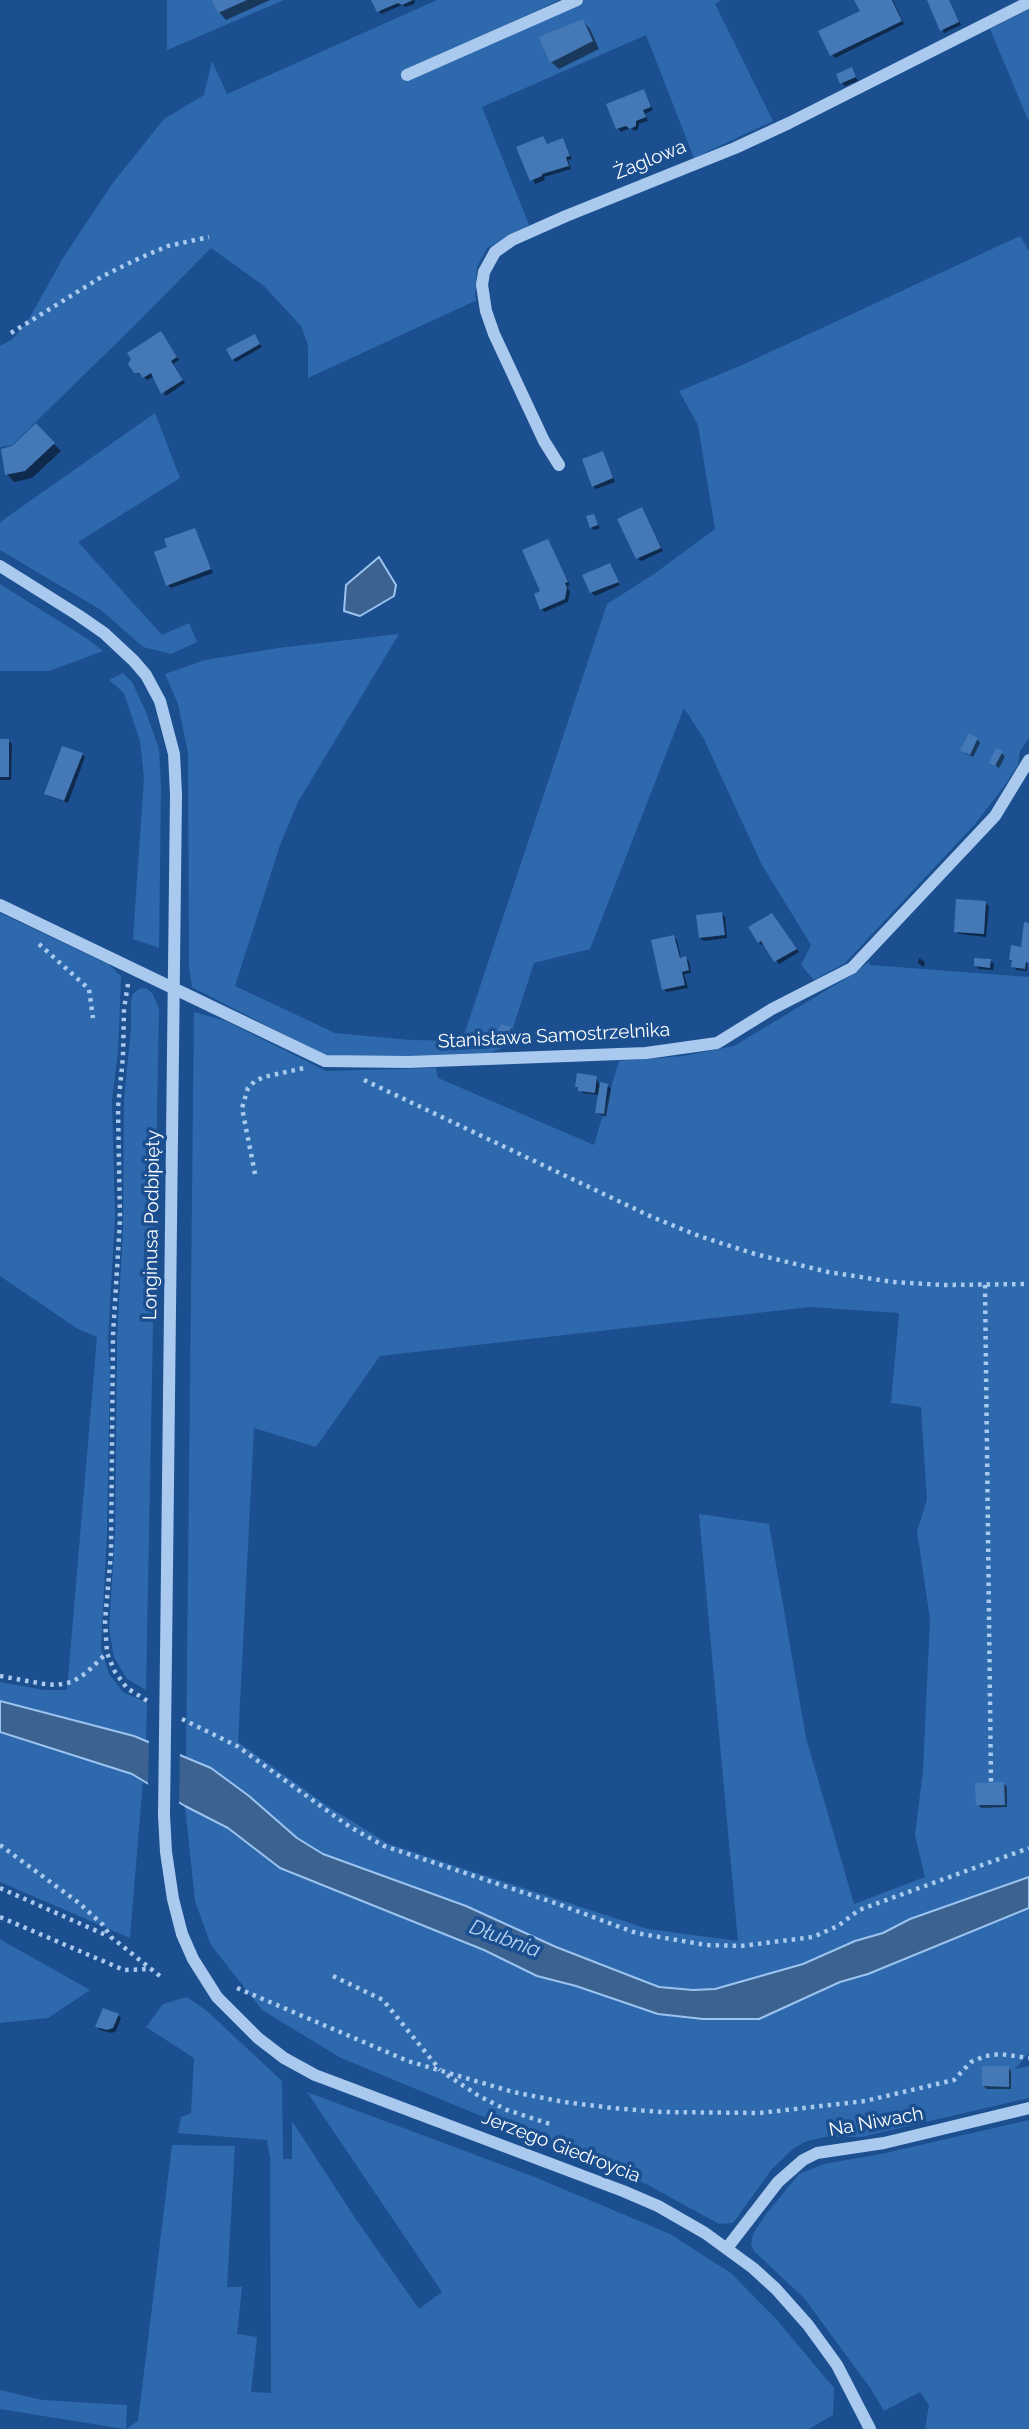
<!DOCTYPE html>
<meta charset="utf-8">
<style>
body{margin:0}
canvas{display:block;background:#1b4f8f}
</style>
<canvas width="1029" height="2429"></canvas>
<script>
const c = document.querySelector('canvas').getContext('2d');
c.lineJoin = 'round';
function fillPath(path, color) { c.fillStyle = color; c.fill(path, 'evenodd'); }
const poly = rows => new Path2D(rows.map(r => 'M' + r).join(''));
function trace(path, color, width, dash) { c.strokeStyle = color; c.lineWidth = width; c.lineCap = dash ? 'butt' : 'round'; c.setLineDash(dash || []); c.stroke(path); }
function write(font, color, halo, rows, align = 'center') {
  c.font = font + ' Raleway,sans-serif'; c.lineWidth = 7; c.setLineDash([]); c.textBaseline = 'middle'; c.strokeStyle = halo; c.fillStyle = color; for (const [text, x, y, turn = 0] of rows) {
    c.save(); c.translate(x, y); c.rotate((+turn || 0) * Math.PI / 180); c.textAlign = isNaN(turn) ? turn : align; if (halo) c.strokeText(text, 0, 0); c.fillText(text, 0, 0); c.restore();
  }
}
fillPath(poly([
 [167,0,284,0,167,50],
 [437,0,559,0,406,72,408,78,585,0,722,0,715,4,773,121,694,158,646,35,482,107,529,225,487,248,477,267,475,297,477,300,308,378,308,345,301,326,264,286,211,248,134,326,12,445,0,447,0,346,13,339,29,319,63,258,112,184,164,119,204,95,212,61,227,94],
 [1029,9,1029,122,990,29],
 [1020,236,1029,251,1029,738,1020,751,1018,765,1002,789,975,824,845,963,814,980,801,965,811,945,762,865,704,739,684,708,590,949,534,963,507,1046,490,1053,391,1057,324,1055,192,987,189,966,188,753,178,704,165,674,205,660,278,648,399,634,298,802,280,845,235,986,335,1033,410,1040,462,1041,607,604,654,574,715,529,698,425,679,391,740,366],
 [155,413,180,478,78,542,162,635,189,623,197,642,171,654,143,647,101,610,0,550,0,523,3,520],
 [0,584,89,640,103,651,49,671,0,671],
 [123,673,132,682,146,712,159,749,161,786,159,948,133,939,144,778,140,741,124,693,109,680],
 [0,913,108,964,121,976,118,1052,112,1100,115,1218,108,1338,110,1370,107,1533,101,1648,109,1674,123,1692,147,1703,146,1741,134,1736,0,1701,0,1682,44,1690,67,1690,97,1337,78,1329,0,1276],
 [869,962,870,965,1029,977,1029,1877,910,1919,883,1933,855,1941,803,1964,715,1989,693,1990,659,1987,556,1947,466,1906,323,1854,297,1838,249,1796,211,1768,186,1758,194,1012,226,1021,326,1071,436,1068,438,1078,594,1145,619,1061,683,1056,734,1046,850,976],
 [810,1307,899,1313,891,1403,921,1407,927,1500,917,1531,930,1619,923,1771,915,1835,925,1877,854,1904,806,1738,769,1524,699,1514,738,1941,648,1929,389,1844,332,1809,238,1742,254,1428,316,1447,380,1356],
 [146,988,153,994,159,1009,146,1690,127,1679,114,1657,109,1628,115,1534,117,1336,123,1231,124,1099,131,1029,131,1001,133,994,139,989],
 [0,1732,132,1774,143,1780,130,1938,0,1882],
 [185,1806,228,1828,280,1868,484,1950,537,1976,576,1986,658,2014,805,1999,840,1982,868,1974,1029,1908,1029,2053,1015,2069,1029,2066,1029,2098,861,2137,825,2137,807,2141,794,2148,772,2169,733,2223,719,2224,648,2185,341,2058,262,2010,211,1945,195,1901],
 [0,1939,10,1945,90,1990,48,2018,0,2023],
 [187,1997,207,2011,282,2081,283,2159,292,2159,292,2121,355,2218,419,2309,442,2292,307,2092,537,2178,670,2234,731,2273,777,2320,834,2388,833,2415,809,2429,124,2429,0,2409,0,2390,42,2400,127,2405,126,2429,138,2421,172,2145,235,2146,227,2287,242,2287,237,2334,257,2337,251,2392,271,2393,270,2158,267,2140,178,2133,181,2117,191,2113,194,2058,146,2027,163,2004],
 [1029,2120,1029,2429,925,2429,929,2405,920,2392,884,2411,871,2389,804,2298,754,2251,751,2244,753,2234,766,2214,799,2174,824,2164,881,2154]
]), '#2e69ad');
const water = poly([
 [379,557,396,585,394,596,360,616,344,611,346,585,379,557],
 [0,1701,134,1736,211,1768,249,1796,297,1838,323,1854,466,1906,556,1947,659,1987,693,1990,715,1989,803,1964,855,1941,883,1933,910,1919,1029,1877,1029,1908,868,1974,840,1982,759,2019,703,2019,658,2014,576,1986,537,1976,484,1950,280,1868,228,1828,185,1806,132,1774,0,1732,0,1701]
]);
fillPath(water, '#3c6290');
trace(water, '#9cc4f0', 2);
fillPath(poly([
 [149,1738,180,1751,179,1807,148,1787]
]), '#1b4f8f');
fillPath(poly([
 [214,0,270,0,226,20,219,12],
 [373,0,415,0,414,4,406,7,402,5,381,14],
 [856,0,893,0,904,24,835,58,832,55,862,12],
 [929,0,948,0,961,25,944,33],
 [583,21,590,29,599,49,559,69,551,62],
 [851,69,858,81,845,86,842,83],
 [644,91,653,110,645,114,648,121,639,124,638,129,635,131,630,128,621,132,618,128],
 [543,138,548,146,562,140,565,143,572,159,568,160,571,169,544,177,545,180,535,184,518,148],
 [255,336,262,347,236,362,233,359],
 [164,337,179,360,173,364,185,383,166,396,154,376,148,380,135,372,133,359],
 [36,426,61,451,32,478,14,482,7,474,13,448],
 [603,453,615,482,596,489,593,486],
 [642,509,663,551,641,561,638,558],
 [593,516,600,528,594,530,591,527],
 [194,530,213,573,171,588,168,585,169,548],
 [547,541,570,585,567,586,570,592,568,602,545,612,541,609],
 [610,565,620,585,595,596,591,592],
 [977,739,980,743,973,757,965,753],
 [0,740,8,740,12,744,11,780,0,780],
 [997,750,1005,756,999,768,991,762],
 [82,754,85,757,68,803,49,796,46,793],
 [985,903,989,906,986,937,959,934,956,931],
 [721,914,725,917,727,938,704,941,700,938],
 [775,918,799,952,779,964,764,944,762,945,759,942],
 [1029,925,1027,971,1016,970,1011,959,1022,949],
 [674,937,677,940,681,959,685,958,689,961,691,973,684,974,688,988,667,992,663,989],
 [919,958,925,962,924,967,918,963],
 [991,961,994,964,993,970,979,969,976,966],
 [510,1028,513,1032,510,1042,498,1036],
 [596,1078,599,1084,607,1085,611,1089,606,1117,597,1113,600,1095,583,1093,577,1086],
 [1004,1784,1007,1787,1007,1807,981,1808,978,1804],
 [118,2015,121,2018,116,2031,112,2033,100,2030,97,2027],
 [1008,2068,1011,2071,1011,2089,987,2089,983,2086]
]), '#0007');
fillPath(poly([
 [212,0,247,0,218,13],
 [371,0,413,0,402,5,398,3,377,12],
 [854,0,892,0,902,21,830,56,818,31,860,11],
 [927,0,949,0,959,22,940,31],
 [583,19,593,41,550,63,539,37],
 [852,67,856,77,840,84,836,74],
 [644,89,651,107,643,110,646,117,636,121,636,126,630,129,626,126,616,129,606,104],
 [543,136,547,144,563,138,570,156,566,157,569,166,542,174,542,176,530,181,516,147],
 [161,331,177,357,171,361,183,380,161,394,151,373,143,378,139,373,134,373,128,364,131,359,127,353],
 [255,334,260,344,232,360,226,349],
 [36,423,55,443,25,471,5,475,1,449,12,446],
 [603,451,613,478,592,487,582,459],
 [642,507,661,548,636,559,617,519],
 [594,514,598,525,590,528,586,516],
 [195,528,211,569,166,586,154,552,167,547,164,539],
 [548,539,568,582,565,583,567,588,565,599,540,610,534,594,540,591,522,550],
 [610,563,619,582,590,593,582,575],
 [969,733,978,738,970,755,960,750],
 [0,739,9,739,9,777,0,777],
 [62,746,83,753,64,801,44,794],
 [996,748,1003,751,995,766,989,763],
 [956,899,986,901,984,934,954,932],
 [722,912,725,935,699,938,696,915],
 [772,913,797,949,774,962,761,941,758,943,748,927],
 [1024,922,1029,923,1029,963,1026,962,1025,969,1011,967,1012,960,1009,960,1011,945,1021,947],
 [674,935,680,958,686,956,689,970,682,972,685,985,662,990,651,940],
 [974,958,991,959,990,968,974,966],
 [501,1024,511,1027,507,1040,496,1036],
 [577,1073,597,1076,595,1093,578,1091,578,1087,575,1087],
 [600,1082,608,1084,604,1114,595,1113],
 [1004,1782,1005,1805,976,1805,975,1783],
 [103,2008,119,2014,113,2028,107,2030,95,2027],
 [982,2066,1009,2066,1009,2087,982,2086]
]), '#4478b7');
trace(poly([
 [11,333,103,276,142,257,168,246,209,237],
 [39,944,89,989,93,1018],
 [128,984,124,1009,123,1057,118,1107,120,1220,113,1336,111,1553,105,1621,107,1653,115,1672,127,1688,149,1702],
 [364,1080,652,1217,699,1236,755,1254,828,1272,893,1282,942,1285,1029,1284],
 [255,1174,242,1108,248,1088,255,1081,264,1077,304,1068],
 [985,1285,991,1782],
 [0,1676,44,1684,57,1685,72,1682,86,1673,107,1653],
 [182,1719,237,1746,350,1827,384,1846,558,1904,636,1933,706,1945,741,1946,813,1937,838,1926,859,1910,1029,1848],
 [0,1845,79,1903,103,1925,111,1937,161,1977],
 [0,1888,108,1936],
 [0,1917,124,1970,151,1969],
 [333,1976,383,2000,440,2070],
 [237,1988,408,2061,513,2092,564,2102,612,2108,661,2112,760,2113,865,2101,954,2080,971,2062,985,2056,1000,2054,1029,2058],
 [447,2075,479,2096,507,2110,550,2124]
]), '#a9c9ee', 4.5, [3.5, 5]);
trace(poly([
 [407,75,577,0],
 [559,465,544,441,494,334,486,311,482,285,484,272,495,252,512,240,566,216,735,148,789,123,1029,2],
 [0,566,78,615,104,633,134,661,146,675,160,701,174,754,176,794,166,1654],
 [0,905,325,1061,408,1062,646,1053,717,1043,772,1009,852,968,995,816,1029,760],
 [164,1815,166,1852,173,1899,182,1934,193,1959,217,1997,258,2038,284,2058,315,2075,623,2191,658,2206,705,2233,753,2268,776,2289,808,2325,837,2365,870,2429],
 [727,2248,778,2182,803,2160,817,2153,884,2143,1029,2108]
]), '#a9c9ee', 12);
trace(poly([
 [164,1815,166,1654]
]), '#a9c9ee', 12);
write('19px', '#fff', '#1b4f8f', [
 ["Żaglowa",650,160,-22],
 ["Stanisława Samostrzelnika",554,1036,-3],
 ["Longinusa Podbipięty",152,1225,-89],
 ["Na Niwach",876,2122,-10],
 ["Jerzego Giedroycia",561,2147,21]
]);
write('italic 21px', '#b5d3f5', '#1b4f8f', [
 ["Dłubnia",505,1939,20]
]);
</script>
